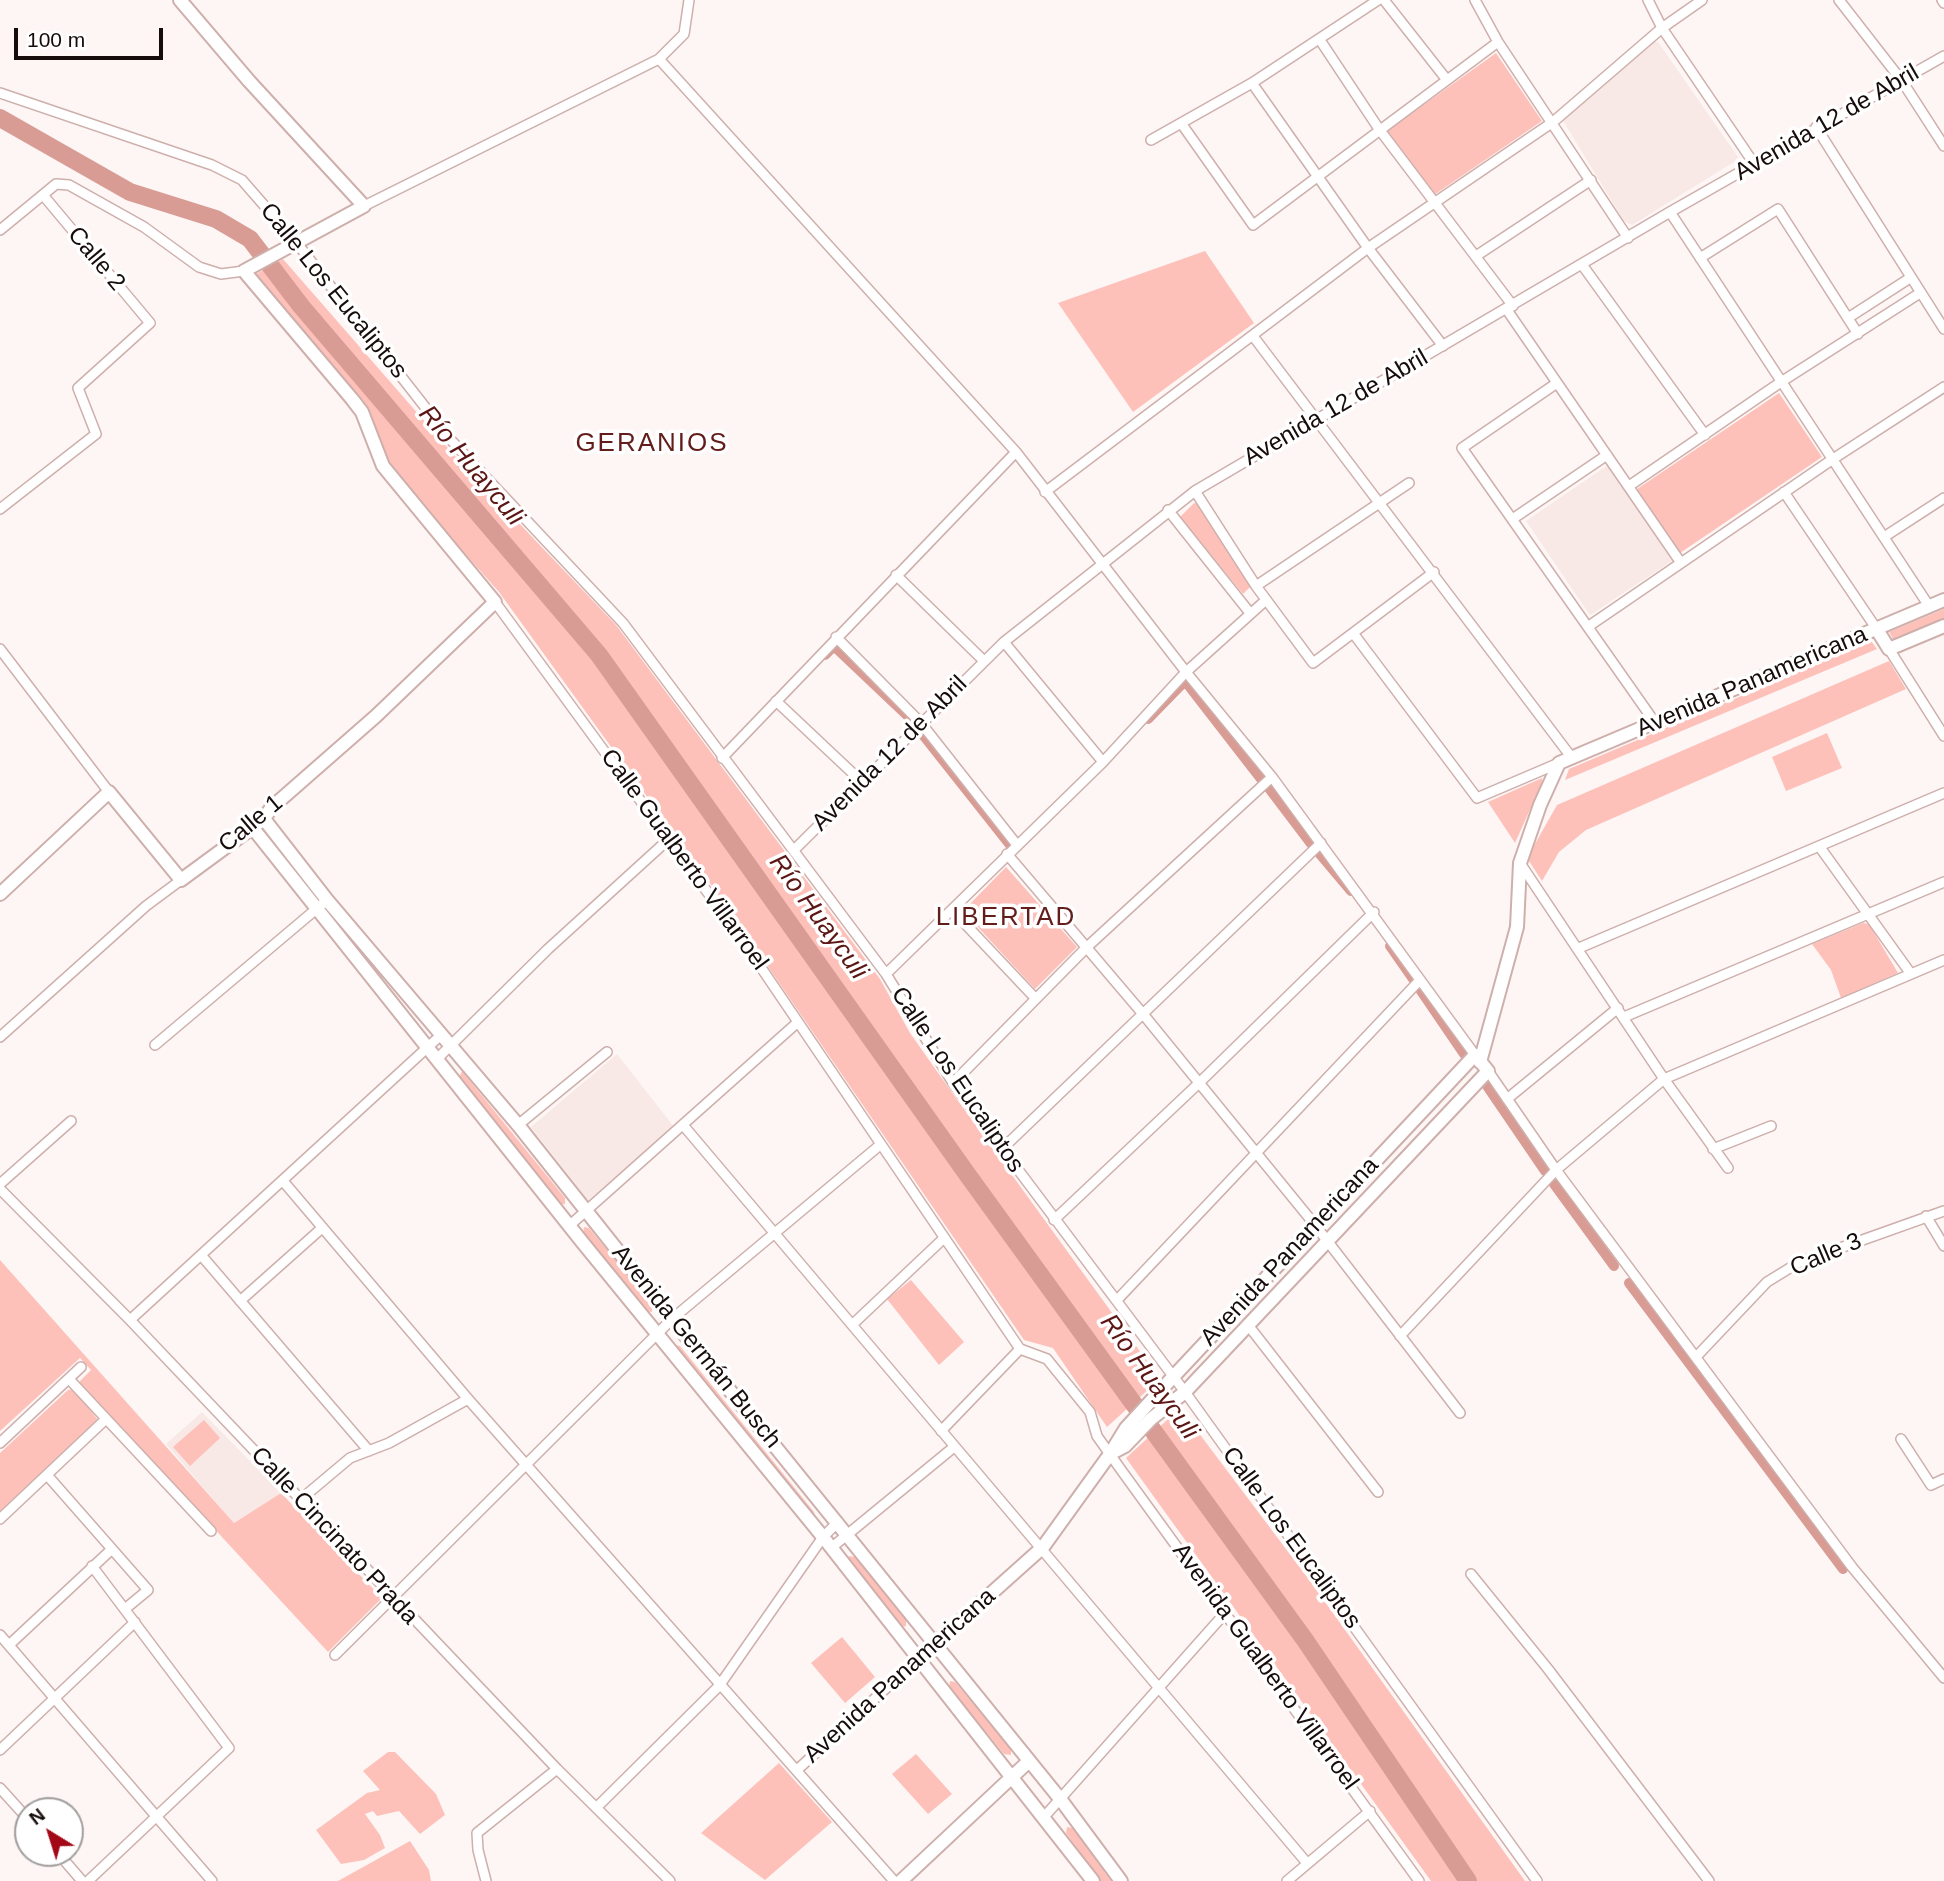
<!DOCTYPE html>
<meta charset="utf-8">
<style>
body{margin:0}
#map{position:relative;width:1944px;height:1881px;overflow:hidden;background:#fdf6f5;font-family:Helvetica,sans-serif}
canvas{display:block}
.north{position:absolute;left:14px;top:1797px;width:70px;height:70px;box-sizing:border-box;background:#fff;border:2px solid #a29e9d;border-radius:50%;rotate:322deg;font-size:19px;font-weight:700;line-height:28px;text-align:center;color:#160c0b}
.north::after{content:'';display:block;margin:auto;width:24px;height:32px;background:#a30816;clip-path:polygon(50% 0,100% 100%,50% 72%,0 100%)}
.scale{position:absolute;left:14px;top:28px;width:149px;height:32px;box-sizing:border-box;border:4px solid #160c0b;border-top:0;padding-left:9px;font-size:21px;line-height:24px;white-space:nowrap;color:#160c0b;-webkit-text-stroke:5px #fff;paint-order:stroke}
</style>
<div id="map">
<canvas width="1944" height="1881"></canvas>
<div class="north">N</div>
<div class="scale">100 m</div>
</div>
<script>
const c = document.querySelector('canvas').getContext('2d');
c.lineJoin = 'round';
function fillPath(path, color) { c.fillStyle = color; c.fill(path, 'evenodd'); }
const poly = rows => new Path2D(rows.map(r => 'M' + r).join(''));
function trace(path, color, width, dash) { c.strokeStyle = color; c.lineWidth = width; c.lineCap = dash ? 'butt' : 'round'; c.setLineDash(dash || []); c.stroke(path); }
function write(font, color, halo, rows, align = 'center') {
  c.font = font + ' Helvetica,sans-serif'; c.lineWidth = 7; c.setLineDash([]); c.textBaseline = 'middle'; c.strokeStyle = halo; c.fillStyle = color; for (const [text, x, y, turn = 0] of rows) {
    c.save(); c.translate(x, y); c.rotate((+turn || 0) * Math.PI / 180); c.textAlign = isNaN(turn) ? turn : align; if (halo) c.strokeText(text, 0, 0); c.fillText(text, 0, 0); c.restore();
  }
}
fillPath(poly([
 [1652,42,1658,42,1738,157,1734,162,1632,225,1624,221,1562,119],
 [1608,465,1672,561,1590,615,1526,521],
 [617,1054,674,1127,588,1200,531,1127],
 [202,1412,281,1493,234,1523,166,1444]
]), '#f8e8e6');
fillPath(poly([
 [1496,53,1542,121,1434,195,1387,131],
 [1205,251,1254,323,1133,412,1058,303],
 [283,259,454,455,616,625,880,979,910,1033,948,1087,1160,1379,1107,1427,1053,1348,1024,1340,727,907,499,592,381,459,371,415,256,274],
 [1779,393,1822,457,1680,553,1637,489],
 [1194,503,1198,504,1251,586,1243,594,1180,517],
 [1944,609,1944,621,1894,641,1889,632],
 [1871,641,1877,649,1565,780,1569,769],
 [1889,661,1906,689,1586,830,1559,852,1542,881,1527,858,1557,805],
 [1827,733,1842,768,1786,791,1772,757],
 [1542,778,1542,783,1515,843,1488,802],
 [1006,867,1077,947,1035,989,963,911],
 [1863,923,1869,924,1898,973,1841,998,1831,970,1812,944],
 [462,1071,565,1198,565,1204,560,1205,459,1078],
 [584,1227,589,1228,652,1305,652,1312,645,1311,583,1233],
 [0,1260,234,1523,281,1493,382,1598,328,1652,79,1382,91,1370,80,1358,0,1431],
 [911,1280,964,1342,939,1365,887,1299],
 [674,1345,680,1346,814,1512,815,1519],
 [74,1389,98,1420,0,1511,0,1453,68,1390],
 [1180,1408,1310,1581,1525,1881,1431,1881,1126,1458],
 [204,1420,220,1438,190,1466,173,1447],
 [849,1556,855,1557,906,1620,906,1626,901,1627,848,1560],
 [842,1637,875,1677,845,1703,811,1663],
 [950,1681,955,1682,1011,1749,1011,1755,1004,1754,949,1687],
 [388,1752,395,1752,436,1794,445,1815,420,1834,399,1811,377,1816,373,1811,365,1814,380,1835,385,1848,364,1860,341,1864,316,1830,367,1793,380,1790,363,1771],
 [916,1754,952,1794,928,1814,892,1774],
 [779,1763,832,1822,765,1880,701,1833],
 [1067,1827,1073,1828,1111,1881,1101,1881,1066,1833],
 [410,1841,429,1870,431,1881,338,1881]
]), '#fdc1ba');
trace(poly([
 [825,655,834,646,911,719],
 [1148,719,1185,681,1261,779],
 [919,730,1010,845],
 [1268,787,1312,845],
 [1319,853,1351,891],
 [1390,946,1413,979],
 [1419,988,1464,1054],
 [1487,1086,1545,1171],
 [1554,1184,1614,1266],
 [1629,1283,1843,1569]
]), '#d89c95', 10);
trace(poly([
 [0,118,130,192,216,219,250,239,301,306,599,655,967,1174,1305,1640,1468,1881]
]), '#d89c95', 18);
const street = poly([
 [1384,0,1447,80],
 [1475,0,1498,42,1628,238],
 [1648,0,1662,28,1755,165],
 [1839,0,1902,81,1944,146],
 [1942,0,1944,3],
 [1320,40,1379,129,1513,306],
 [659,59,1016,452,1186,672,1272,777,1475,1055],
 [1252,83,1368,248,1443,346],
 [0,93,212,165,242,180,296,242,450,439,623,623,886,974,953,1083,1185,1392,1537,1881],
 [1181,123,1253,225,1498,42],
 [1816,127,1944,329],
 [1151,140,1252,83,1378,0],
 [364,206,659,59,684,34,689,0],
 [1670,212,1929,606],
 [0,230,56,184,69,185,144,227,199,267,221,274,244,271],
 [1476,256,1591,180],
 [1700,258,1778,209,1858,334],
 [1583,266,1705,435],
 [1507,310,1681,563],
 [1848,318,1910,278],
 [1253,336,1572,758],
 [1557,383,1462,448,1656,724],
 [1629,486,1781,382,1920,293],
 [1195,491,1256,586,1313,663,1434,572],
 [1045,492,1368,248,1553,122,1662,28,1702,0],
 [1784,492,1876,628],
 [0,509,96,434,78,388,150,323,43,195],
 [1168,510,1250,613],
 [1514,518,1607,455],
 [1884,537,1944,498],
 [896,575,983,660],
 [1256,586,1409,483],
 [495,602,741,938,1020,1349,1047,1359,1090,1412,1097,1436,1119,1467,1419,1881],
 [1589,626,1833,459,1944,387],
 [1353,633,1477,798,1559,763],
 [836,637,921,723,1017,845],
 [1004,642,1103,762],
 [0,649,109,792],
 [1889,649,1944,736],
 [776,701,862,782],
 [722,758,1016,452],
 [1819,846,1911,974],
 [794,850,1004,642,1195,491,1670,212,1944,56],
 [1007,854,1143,1014,1315,1225,1460,1413],
 [1520,863,1664,1079,1728,1168],
 [952,910,1036,999],
 [1579,948,1944,793],
 [886,974,1103,762,1186,672,1266,600],
 [1624,1017,1944,882],
 [0,1037,146,906,181,880],
 [155,1045,327,900],
 [438,1058,548,949,670,838],
 [1488,1071,1556,1170,1852,1567,1944,1678],
 [953,1083,1087,947,1272,777],
 [1507,1099,1618,1008],
 [518,1125,607,1052],
 [683,1125,1307,1863],
 [1002,1149,1321,843],
 [1713,1149,1771,1126],
 [283,1181,468,1399,894,1881],
 [0,1184,71,1121],
 [0,1189,130,1320,557,1769,670,1881],
 [1926,1216,1944,1246],
 [1054,1220,1198,1084,1374,912],
 [569,1226,798,1022],
 [201,1255,369,1451],
 [1117,1300,1419,981],
 [240,1301,322,1228],
 [130,1320,441,1035],
 [852,1325,943,1239],
 [1248,1325,1378,1492],
 [1400,1336,1556,1170,1664,1079,1944,960],
 [1696,1357,1767,1282,1798,1263,1944,1211],
 [69,1379,211,1531],
 [941,1431,1020,1349],
 [1901,1439,1931,1485,1944,1479],
 [0,1443,81,1367],
 [47,1475,148,1590,125,1609],
 [300,1500,350,1458,389,1443,468,1399],
 [0,1519,106,1419],
 [831,1548,954,1447],
 [1471,1574,1548,1669,1709,1881],
 [0,1635,212,1881],
 [9,1645,112,1549],
 [335,1655,672,1319,880,1145],
 [0,1750,135,1622],
 [797,1770,919,1658],
 [0,1788,28,1819],
 [597,1807,719,1686,823,1537,838,1522],
 [1044,1817,1226,1612],
 [58,1853,82,1881],
 [88,1881,229,1748,92,1566],
 [486,1881,478,1850,477,1833,557,1769],
 [1287,1881,1370,1811]
]);
const secondary = poly([
 [1876,628,1889,649,1944,626],
 [264,819,327,900,518,1125,672,1319,1061,1800,1121,1881],
 [252,827,583,1243,823,1537,1093,1881],
 [0,894,109,792,181,880,264,819,271,808,376,716,495,602,383,466,362,412,352,399,244,271,364,206,249,81,180,0],
 [1475,1055,1488,1071,1185,1392,1151,1419,1125,1446,1110,1454,1126,1428,1173,1377,1475,1055],
 [1480,1062,1517,927,1520,863,1540,805,1559,763,1944,600],
 [919,1658,1043,1547,1110,1454],
 [901,1881,1029,1761]
]);
trace(street, '#ceafab', 12);
trace(secondary, '#ceafab', 16);
trace(street, '#fff', 9);
trace(secondary, '#fff', 12);
write('24px', '#160c0b', '#fff', [
 ["Avenida 12 de Abril",1827,123,-30],
 ["Calle 2",96,259,50],
 ["Calle Los Eucaliptos",333,291,51],
 ["Avenida 12 de Abril",1336,408,-30],
 ["Avenida Panamericana",1752,682,-23],
 ["Avenida 12 de Abril",890,754,-45],
 ["Calle 1",251,824,-40],
 ["Calle Gualberto Villarroel",684,860,54],
 ["Calle Los Eucaliptos",957,1080,56],
 ["Avenida Panamericana",1290,1252,-47],
 ["Calle 3",1826,1255,-23],
 ["Avenida Germán Busch",696,1347,51],
 ["Calle Cincinato Prada",334,1536,47],
 ["Calle Los Eucaliptos",1291,1538,54],
 ["Avenida Gualberto Villarroel",1265,1667,54],
 ["Avenida Panamericana",900,1676,-42]
]);
c.letterSpacing = '2px';
write('26px', '#631e1b', '#fff', [
 ["GERANIOS",652,444],
 ["LIBERTAD",1006,918]
]);
c.letterSpacing = '0px';
write('italic 26px', '#5c1614', '#fff', [
 ["Río Huayculi",471,466,50],
 ["Río Huayculi",818,917,54],
 ["Río Huayculi",1149,1377,54]
]);
</script>
